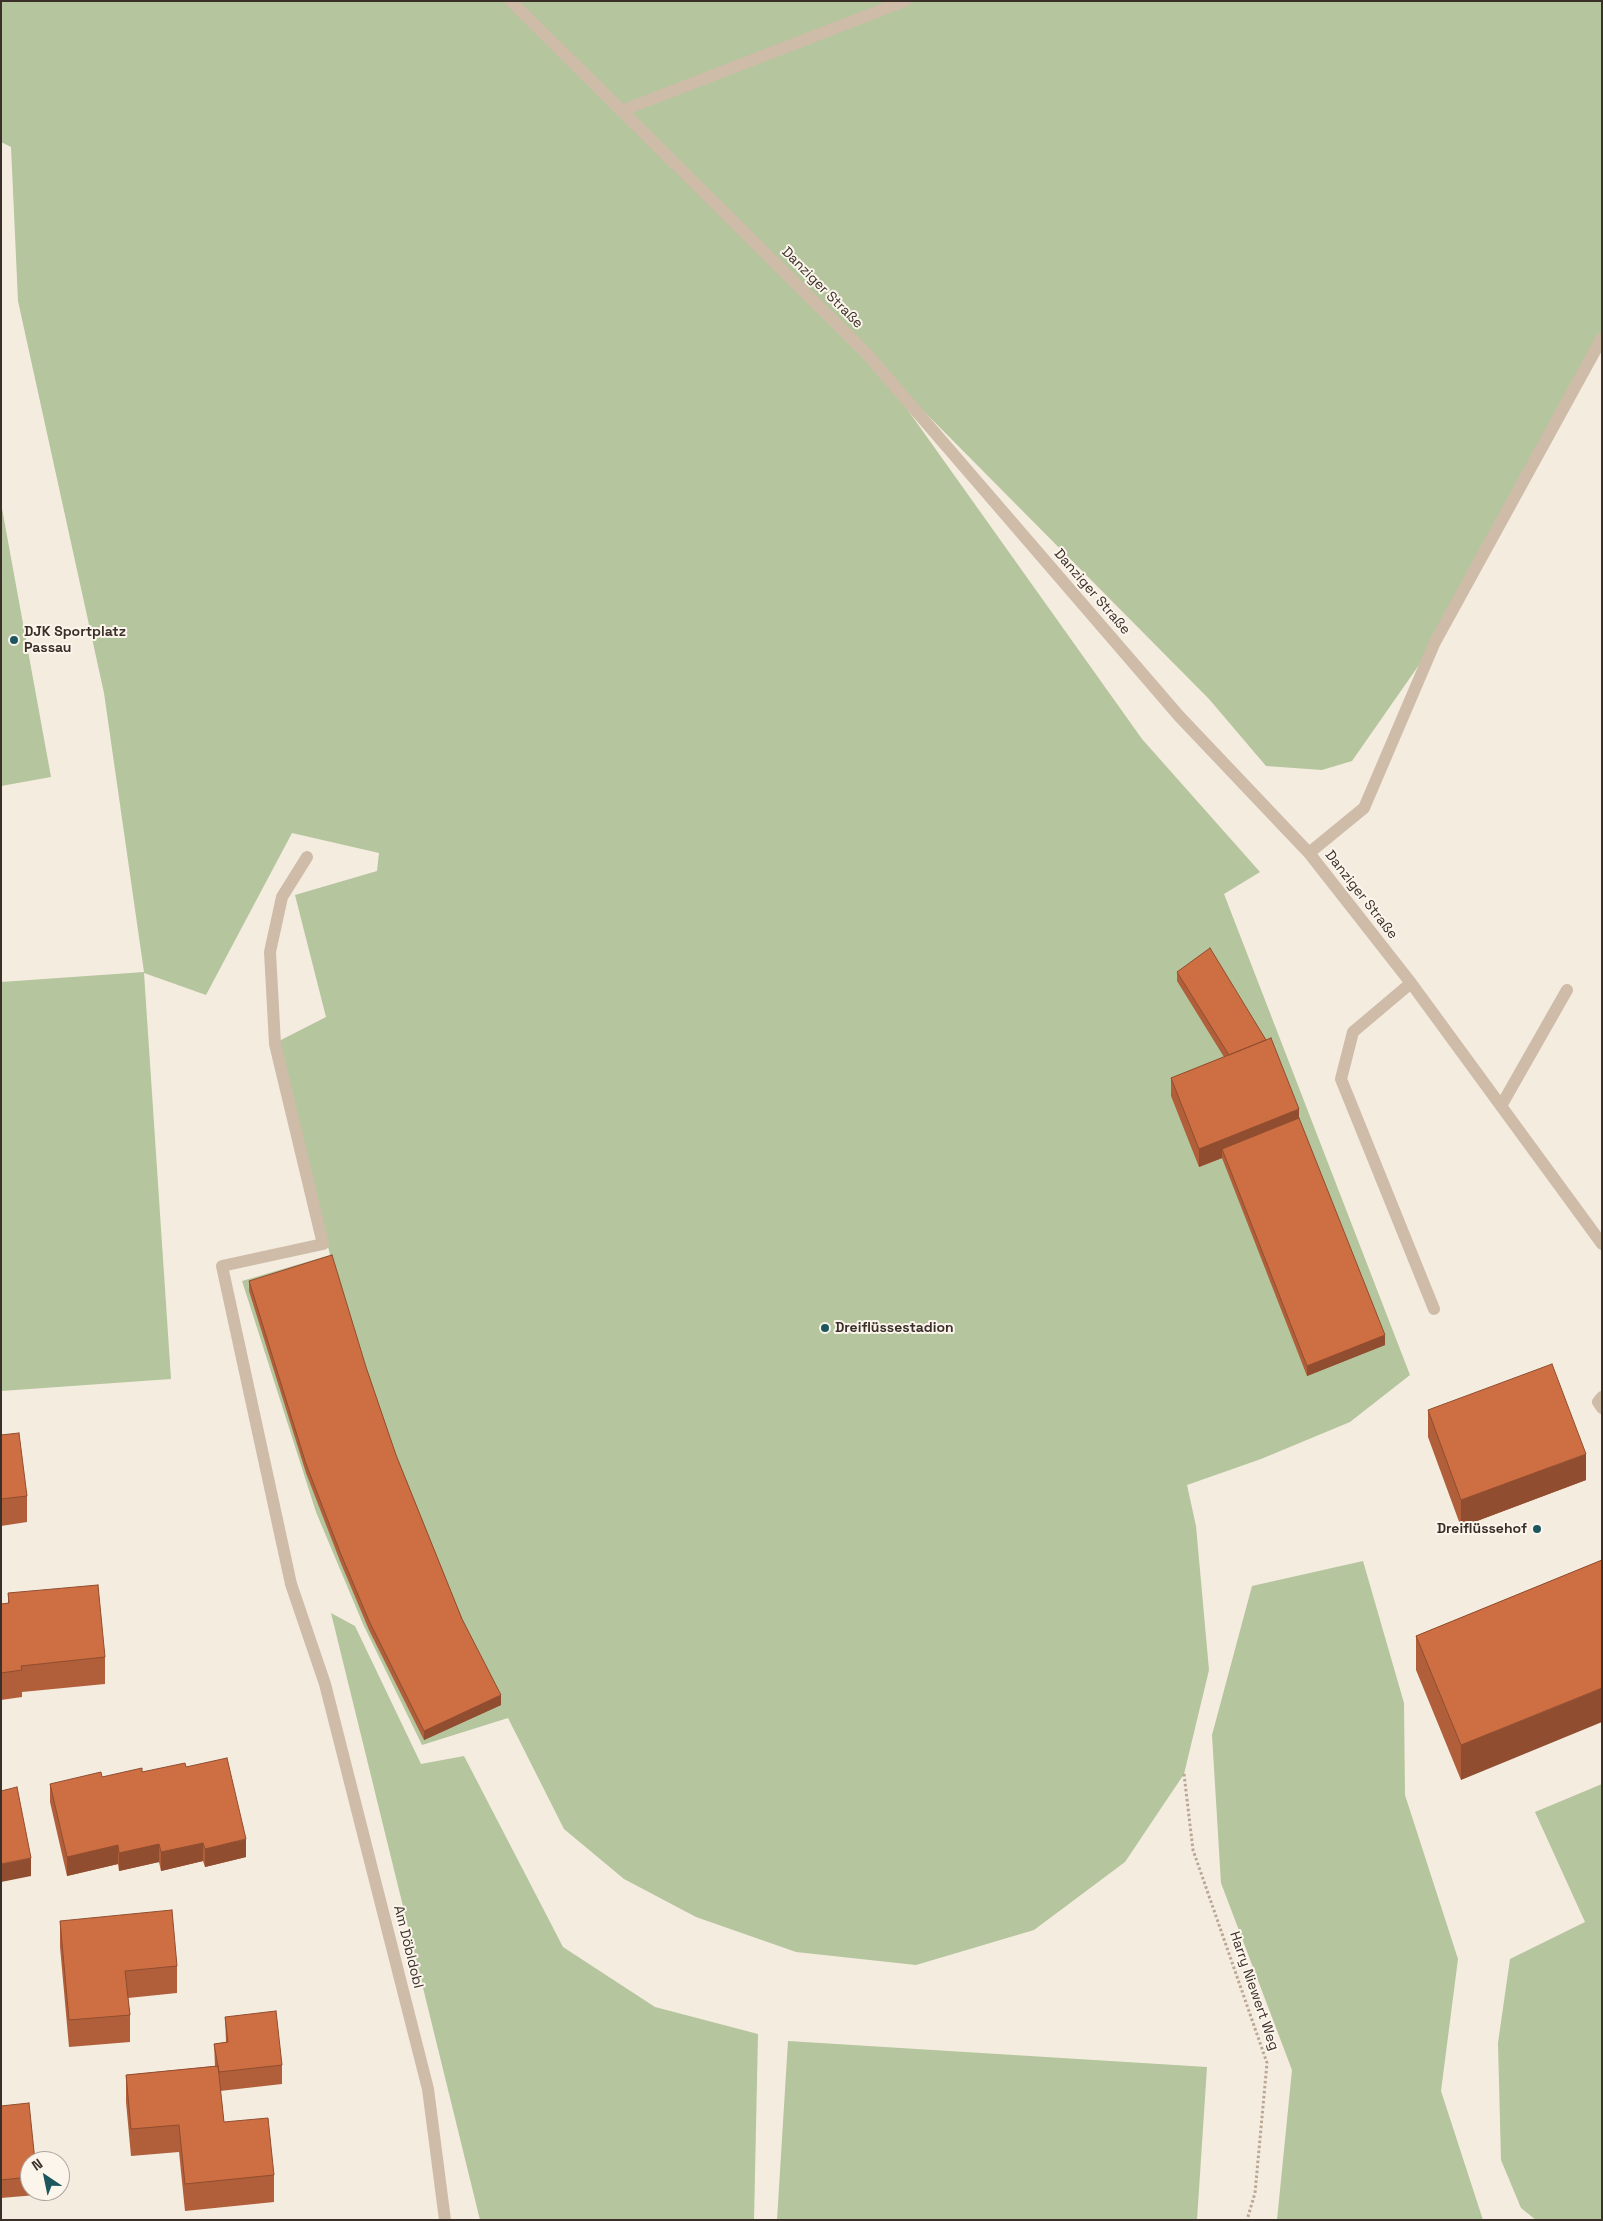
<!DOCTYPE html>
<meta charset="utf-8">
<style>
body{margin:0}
#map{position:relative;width:1603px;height:2221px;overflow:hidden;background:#f4ecdf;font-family:"Space Grotesk",sans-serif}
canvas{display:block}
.frame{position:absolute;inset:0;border:2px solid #3b3029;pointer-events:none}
.north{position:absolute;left:20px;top:2151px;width:50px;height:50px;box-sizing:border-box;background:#fbf5ec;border:1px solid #aea69e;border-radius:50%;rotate:326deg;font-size:14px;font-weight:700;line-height:20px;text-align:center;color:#3b3029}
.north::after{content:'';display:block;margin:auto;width:18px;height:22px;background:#1c5760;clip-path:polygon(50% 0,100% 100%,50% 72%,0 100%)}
</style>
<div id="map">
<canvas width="1603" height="2221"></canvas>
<div class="frame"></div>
<div class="north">N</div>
</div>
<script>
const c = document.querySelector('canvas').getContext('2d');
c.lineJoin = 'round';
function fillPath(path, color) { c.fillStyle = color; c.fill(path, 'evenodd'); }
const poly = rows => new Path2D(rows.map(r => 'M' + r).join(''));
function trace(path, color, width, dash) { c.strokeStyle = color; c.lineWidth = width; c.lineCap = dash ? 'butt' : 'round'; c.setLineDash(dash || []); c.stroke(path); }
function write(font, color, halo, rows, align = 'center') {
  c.font = font + ' "Space Grotesk",sans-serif'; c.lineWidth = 4; c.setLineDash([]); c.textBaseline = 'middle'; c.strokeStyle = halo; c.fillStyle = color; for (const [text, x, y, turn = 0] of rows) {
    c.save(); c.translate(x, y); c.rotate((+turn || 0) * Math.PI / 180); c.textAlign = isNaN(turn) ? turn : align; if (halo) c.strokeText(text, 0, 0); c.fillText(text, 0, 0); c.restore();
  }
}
fillPath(poly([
 [1,1,1602,1,1602,338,1435,642,1352,761,1322,770,1266,766,1209,699,870,357,1142,739,1260,872,1224,894,1410,1375,1350,1422,1261,1459,1187,1485,1196,1526,1209,1670,1184,1774,1125,1862,1034,1930,916,1965,796,1952,696,1917,624,1879,564,1829,508,1718,422,1745,363,1624,316,1512,242,1281,330,1255,279,1041,326,1017,295,895,377,871,379,853,292,833,206,995,144,973,171,1379,1,1391,1,982,144,972,104,693,18,301,11,147,1,142],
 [1,503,51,777,1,786],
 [1363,1561,1404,1703,1405,1795,1458,1959,1441,2091,1483,2220,1277,2220,1292,2070,1221,1883,1212,1735,1252,1586],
 [331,1613,355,1626,421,1764,464,1756,563,1947,655,2007,758,2034,754,2220,480,2220],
 [1602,1784,1602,2220,1536,2220,1521,2208,1501,2160,1498,2043,1510,1959,1585,1922,1535,1812],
 [788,2041,1207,2067,1197,2220,777,2220]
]), '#b5c59d');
trace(poly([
 [1184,1774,1193,1850,1267,2063,1255,2193,1247,2220]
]), '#baa693', 3, [2.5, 2.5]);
trace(poly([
 [511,1,867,354,1179,716,1309,853,1411,983,1602,1244],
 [621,111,905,1],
 [1309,853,1364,808,1435,642,1602,338],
 [307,857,282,897,270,952,275,1044,323,1244,222,1266,291,1584,325,1684,428,2089,445,2220],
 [1411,983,1353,1032,1341,1079,1434,1309],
 [1501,1106,1567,990],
 [1602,1397,1598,1402,1602,1408]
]), '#cebca9', 12);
fillPath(poly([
 [1177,972,1299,1118,1385,1345,1307,1376,1222,1158,1199,1167,1171,1096,1171,1078,1224,1057,1177,981],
 [249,1281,366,1367,396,1455,462,1619,501,1705,424,1740,369,1630,340,1561,306,1473,249,1291],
 [1428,1410,1586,1480,1461,1527,1428,1437],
 [1,1435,27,1496,27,1522,1,1526],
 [1602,1560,1461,1780,1416,1670,1416,1636],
 [8,1593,105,1657,105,1684,22,1692,22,1697,1,1700,1,1604,8,1603],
 [186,1767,246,1857,205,1867,203,1861,161,1871,159,1862,119,1871,118,1864,67,1876,50,1802,50,1784,102,1777],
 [60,1921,177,1966,177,1993,128,1998,130,2015,130,2042,69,2047,60,1947],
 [225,2017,282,2065,282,2084,220,2091,224,2122,274,2175,274,2202,185,2211,179,2152,131,2156,126,2102,126,2075,215,2066,214,2044,226,2042],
 [1,2106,30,2161,30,2191,36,2191,36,2195,1,2198]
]), '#b15f3a');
fillPath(poly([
 [1299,1109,1299,1127,1222,1149,1222,1158,1199,1167,1199,1149],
 [1385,1335,1385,1345,1307,1376,1307,1366],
 [1586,1454,1586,1480,1461,1527,1461,1500],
 [1602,1688,1602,1722,1461,1780,1461,1745],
 [501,1695,501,1705,424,1740,424,1731],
 [246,1839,246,1857,205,1867,205,1849],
 [203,1843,203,1861,161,1871,161,1852],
 [159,1844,159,1862,119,1871,119,1853],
 [118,1845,118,1864,67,1876,67,1857],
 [31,1858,31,1876,1,1882,1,1864]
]), '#904d2f');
const building = poly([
 [1210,948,1266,1040,1229,1055,1177,972,1210,948],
 [1271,1038,1299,1109,1199,1149,1171,1078,1271,1038],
 [1299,1118,1385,1335,1307,1366,1222,1149,1299,1118],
 [332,1255,366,1367,396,1455,462,1619,501,1695,424,1731,369,1621,340,1552,306,1464,249,1281,332,1255],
 [1552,1364,1586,1454,1461,1500,1428,1410,1552,1364],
 [19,1433,27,1496,1,1499,1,1435,19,1433],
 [1602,1560,1602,1688,1461,1745,1416,1636,1602,1560],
 [98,1585,105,1657,21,1666,22,1670,1,1673,1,1604,9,1603,8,1593,98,1585],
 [227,1758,246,1839,205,1849,203,1843,161,1852,159,1844,119,1853,118,1845,67,1857,50,1784,101,1772,102,1777,142,1768,142,1772,185,1763,186,1767,227,1758],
 [17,1787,31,1858,1,1864,1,1791,17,1787],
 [172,1910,177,1966,125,1971,130,2015,69,2020,60,1921,172,1910],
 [276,2011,282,2065,219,2072,214,2044,228,2042,225,2017,276,2011],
 [218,2066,224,2122,268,2118,274,2175,185,2184,179,2125,131,2129,126,2075,218,2066],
 [29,2103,35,2161,30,2161,30,2177,1,2180,1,2106,29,2103]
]);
fillPath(building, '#ce6e43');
trace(building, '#904d2f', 1);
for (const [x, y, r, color] of [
 [14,640,5,"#1c5760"],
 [825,1328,5,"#1c5760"],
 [1537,1529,5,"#1c5760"]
]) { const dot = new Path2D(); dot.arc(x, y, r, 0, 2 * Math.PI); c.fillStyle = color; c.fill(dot); trace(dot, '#fbf5ec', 2); }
write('14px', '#3b3029', '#fbf5ec', [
 ["Danziger Straße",822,288,45],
 ["Danziger Straße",1092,592,49],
 ["Danziger Straße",1361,895,52],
 ["Am Döbldobl",408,1947,76],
 ["Harry Niewert Weg",1254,1991,71]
]);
write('bold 14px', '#3b3029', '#fbf5ec', [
 ["DJK Sportplatz",24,632],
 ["Passau",24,648],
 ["Dreiflüssestadion",835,1328],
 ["Dreiflüssehof",1527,1529,"right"]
], 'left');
</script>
